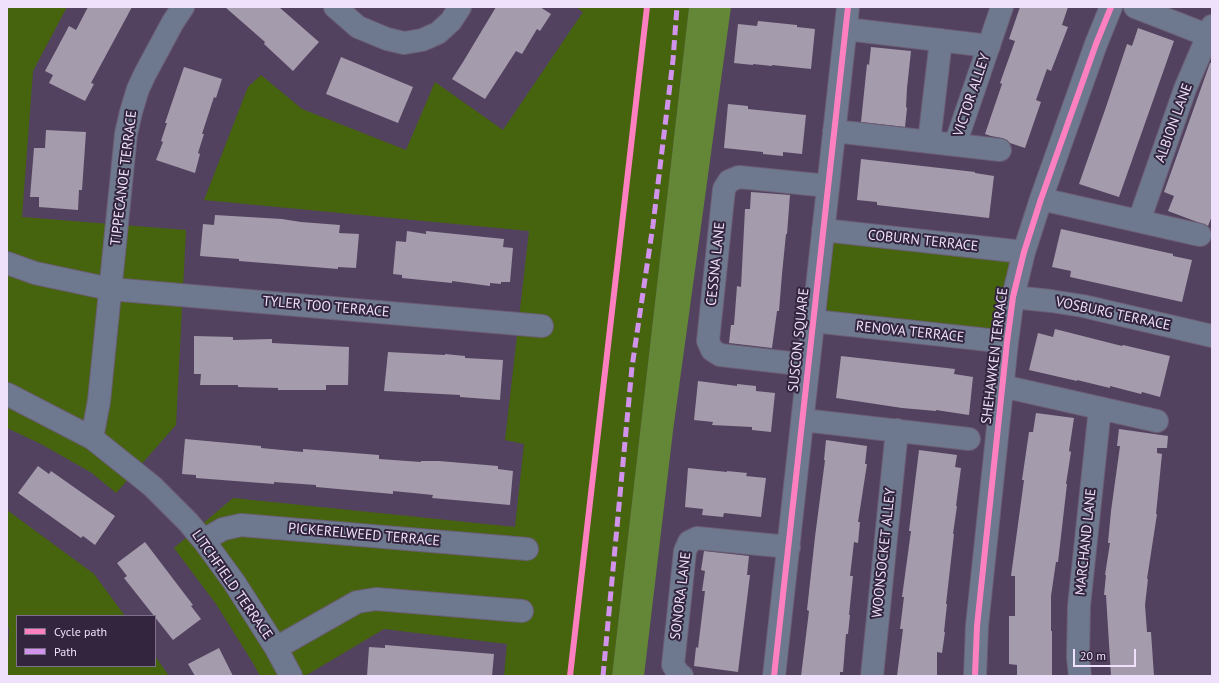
<!DOCTYPE html>
<style>
body{margin:0}
#map{position:relative;width:1219px;height:683px;overflow:hidden;background:#53425f;font-family:"PT Sans",sans-serif}
canvas{display:block}
.frame{position:absolute;inset:0;border:8px solid #efe0fb;pointer-events:none}
.legend{position:absolute;left:16px;top:615px;width:140px;height:52px;box-sizing:border-box;background:#33253e;border:1px solid #7e708a;margin:0;padding:5px 7px;list-style:none;font-size:12px;color:#efe0fb}
.legend li{display:flex;align-items:center;gap:8px;height:20px}
.legend b{width:20px;border:1px solid #7e708a}
.scale{position:absolute;left:1073px;top:649px;width:63px;height:18px;box-sizing:border-box;border:2px solid #efe0fb;border-top:0;padding-left:5px;font-size:12px;line-height:14px;white-space:nowrap;color:#efe0fb;-webkit-text-stroke:3px #33253e;paint-order:stroke}
</style>
<div id="map">
<canvas width="1219" height="683"></canvas>
<div class="frame"></div>
<ul class="legend">
<li><b style="height:5px;background:#ff80c0"></b>Cycle path</li>
<li><b style="height:5px;background:#d193ec"></b>Path</li>
</ul>
<div class="scale">20 m</div>
</div>
<script>
const c = document.querySelector('canvas').getContext('2d');
c.lineJoin = 'round';
function fillPath(path, color) { c.fillStyle = color; c.fill(path, 'evenodd'); }
const poly = rows => new Path2D(rows.map(r => 'M' + r).join(''));
function trace(path, color, width, dash) { c.strokeStyle = color; c.lineWidth = width; c.lineCap = dash ? 'butt' : 'round'; c.setLineDash(dash || []); c.stroke(path); }
function write(font, color, halo, rows, align = 'center') {
  c.font = font + ' "PT Sans",sans-serif'; c.lineWidth = 4; c.setLineDash([]); c.textBaseline = 'middle'; c.strokeStyle = halo; c.fillStyle = color; for (const [text, x, y, turn = 0] of rows) {
    c.save(); c.translate(x, y); c.rotate((+turn || 0) * Math.PI / 180); c.textAlign = isNaN(turn) ? turn : align; if (halo) c.strokeText(text, 0, 0); c.fillText(text, 0, 0); c.restore();
  }
}
fillPath(poly([
 [7,7,67,7,33,71,22,217,186,230,176,425,116,493,92,473,41,444,7,428],
 [576,7,689,7,612,676,504,676,507,644,384,629,305,676,260,676,253,663,216,604,174,548,233,498,515,527,524,444,505,440,529,231,204,200,248,87,261,75,302,109,406,150,435,82,503,130,583,12],
 [840,238,1009,258,1012,263,1001,328,995,334,832,316,825,307,832,244],
 [7,510,94,574,125,616,17,616,17,666,155,666,155,656,169,676,7,676,9,629,7,622]
]), '#46640d');
fillPath(poly([
 [689,7,731,7,673,431,644,676,612,676]
]), '#648637');
fillPath(poly([
 [88,7,132,7,91,83,94,84,85,101,49,83,53,75,45,71,69,26,76,30],
 [225,7,279,7,319,42,293,71,264,44,265,42],
 [496,7,540,7,551,14,540,31,537,29,522,54,516,51,485,99,452,79,463,62],
 [1020,7,1068,7,1062,25,1068,27,1051,71,1047,69,1036,100,1041,102,1025,148,1010,143,1007,140,1002,138,991,136,985,134,1002,84,1000,83,1015,41,1009,39],
 [758,21,797,25,797,27,815,29,811,69,772,65,772,66,753,64,753,65,734,63,738,24,757,26],
 [1138,28,1174,41,1119,197,1079,184,1106,107,1127,44,1132,46],
 [871,47,911,51,907,88,906,107,907,108,905,127,861,122,867,64,869,65],
 [341,57,413,87,398,123,326,94],
 [1210,63,1212,63,1212,216,1208,226,1168,211,1174,196,1164,192],
 [184,67,222,79,216,98,214,97,202,134,204,134,198,153,200,154,195,173,156,160,163,142,161,141,167,123,165,123],
 [728,104,748,106,748,109,806,115,802,154,783,152,783,156,763,154,763,152,724,148],
 [46,130,86,132,82,190,79,190,78,210,39,207,39,197,30,197,34,148,45,148],
 [861,159,975,172,975,173,994,176,989,218,877,205,877,202,857,200],
 [751,192,790,195,787,234,786,234,782,274,779,311,777,311,772,348,729,343,731,325,734,325,737,286,741,287,745,209,750,209],
 [215,215,282,219,301,222,340,225,339,233,359,234,356,268,338,267,338,269,239,261,239,259,200,256,203,224,214,225],
 [1061,229,1173,254,1173,256,1192,260,1182,302,1070,277,1071,271,1052,267],
 [407,231,426,234,426,231,504,239,503,247,513,248,510,282,501,282,501,284,490,283,490,286,452,281,452,283,402,278,402,275,393,274,396,241,406,242],
 [1055,329,1122,346,1123,345,1170,356,1160,397,1142,392,1141,394,1110,386,1110,388,1077,380,1077,381,1029,370,1038,333,1053,337],
 [194,336,233,337,233,340,272,339,272,343,349,347,348,385,326,385,326,390,278,390,278,388,238,387,238,385,200,385,201,374,194,374],
 [388,352,445,355,445,354,465,356,465,358,503,360,500,400,460,397,460,395,384,391],
 [841,356,955,369,954,374,973,377,969,415,936,410,936,411,902,408,836,398],
 [698,381,737,386,737,384,756,386,756,391,775,393,771,432,752,430,752,427,712,425,713,422,694,420],
 [1036,413,1074,418,1069,451,1071,452,1066,484,1067,484,1058,562,1056,562,1051,596,1051,631,1052,631,1052,676,1017,676,1017,665,1009,664,1009,616,1015,616,1015,576,1011,576,1024,480,1022,480,1029,432,1033,432],
 [1119,429,1168,436,1167,448,1157,448,1157,453,1162,454,1156,514,1157,514,1147,579,1148,579,1145,605,1147,632,1151,632,1154,676,1111,676,1106,595,1104,595,1106,575,1105,575,1110,543,1108,543,1111,511,1120,446,1117,446],
 [185,439,261,446,261,448,303,452,303,449,379,455,379,459,421,462,421,461,439,461,498,466,498,469,513,471,510,505,432,498,433,495,393,491,393,494,316,487,316,485,274,482,274,484,196,478,196,475,182,474],
 [826,440,867,446,865,464,867,464,858,522,860,522,858,543,854,542,850,576,853,576,849,615,850,615,848,634,846,634,843,672,840,672,840,676,801,676,809,611,807,610,815,537,825,460,824,460],
 [919,450,957,455,955,467,961,468,956,506,957,506,953,534,954,534,946,604,947,604,944,632,945,632,942,653,937,652,937,676,897,676,903,629,900,629,904,597,902,597,911,531,909,531],
 [38,466,49,474,51,471,115,516,95,545,83,536,81,538,18,493],
 [688,468,727,472,727,471,747,473,746,476,766,478,761,517,724,513,723,517,702,515,703,509,685,507],
 [145,542,193,605,191,606,201,619,173,640,124,578,127,576,117,563],
 [704,551,749,556,747,575,750,575,738,672,694,666,696,647,698,648,705,591,702,591,705,571,701,570],
 [385,645,494,654,492,676,367,676,369,647,385,648],
 [219,648,233,676,195,676,188,664]
]), '#a49bac');
const minor = poly([
 [335,7,358,27,387,39,404,43,422,40,438,33,451,21,460,7],
 [1135,7,1212,37],
 [846,29,989,46],
 [834,131,1000,150],
 [929,142,941,40],
 [955,145,1002,7],
 [1041,199,1200,235],
 [1139,221,1185,89,1212,26],
 [823,230,1024,252],
 [7,263,35,273,110,289,542,326],
 [1013,297,1051,301,1083,306,1212,336],
 [813,321,1007,342],
 [808,365,720,355,712,350,708,341,724,189,729,181,739,177,828,186],
 [1002,386,1157,421],
 [7,394,92,438,152,486,188,522,204,541,234,582,276,648,291,676],
 [803,420,969,439],
 [92,438,99,401,126,134,131,112,138,89,145,74,173,22,183,7],
 [204,541,209,537,223,529,241,525,527,549],
 [276,648,357,602,376,599,522,611],
 [682,676,679,674,673,665,685,551,689,542,697,538,789,547],
 [774,676,848,7],
 [872,676,897,430],
 [975,676,977,626,1007,342,1013,297,1024,252,1041,199,1096,44,1111,7],
 [1080,676,1078,657,1079,606,1100,408]
]);
trace(minor, '#6b5e75', 24);
trace(minor, '#6e798f', 22);
trace(poly([
 [603,676,632,367,653,225,673,60,677,7]
]), '#d193ec', 5, [10, 5]);
trace(poly([
 [570,676,647,7],
 [774,676,848,7],
 [975,676,977,626,1007,342,1013,297,1024,252,1041,199,1096,44,1111,7]
]), '#ff80c0', 6);
write('14px', '#efe0fb', '#33253e', [
 ["VICTOR ALLEY",972,95,-71],
 ["ALBION LANE",1174,123,-70],
 ["TIPPECANOE TERRACE",124,178,-83],
 ["COBURN TERRACE",923,241,6],
 ["CESSNA LANE",716,264,-84],
 ["TYLER TOO TERRACE",326,307,5],
 ["VOSBURG TERRACE",1113,314,12],
 ["RENOVA TERRACE",910,332,6],
 ["SUSCON SQUARE",799,340,-84],
 ["SHEHAWKEN TERRACE",995,356,-83],
 ["PICKERELWEED TERRACE",364,535,5],
 ["MARCHAND LANE",1086,542,-84],
 ["WOONSOCKET ALLEY",884,553,-84],
 ["LITCHFIELD TERRACE",232,585,55],
 ["SONORA LANE",681,596,-83]
]);
</script>
